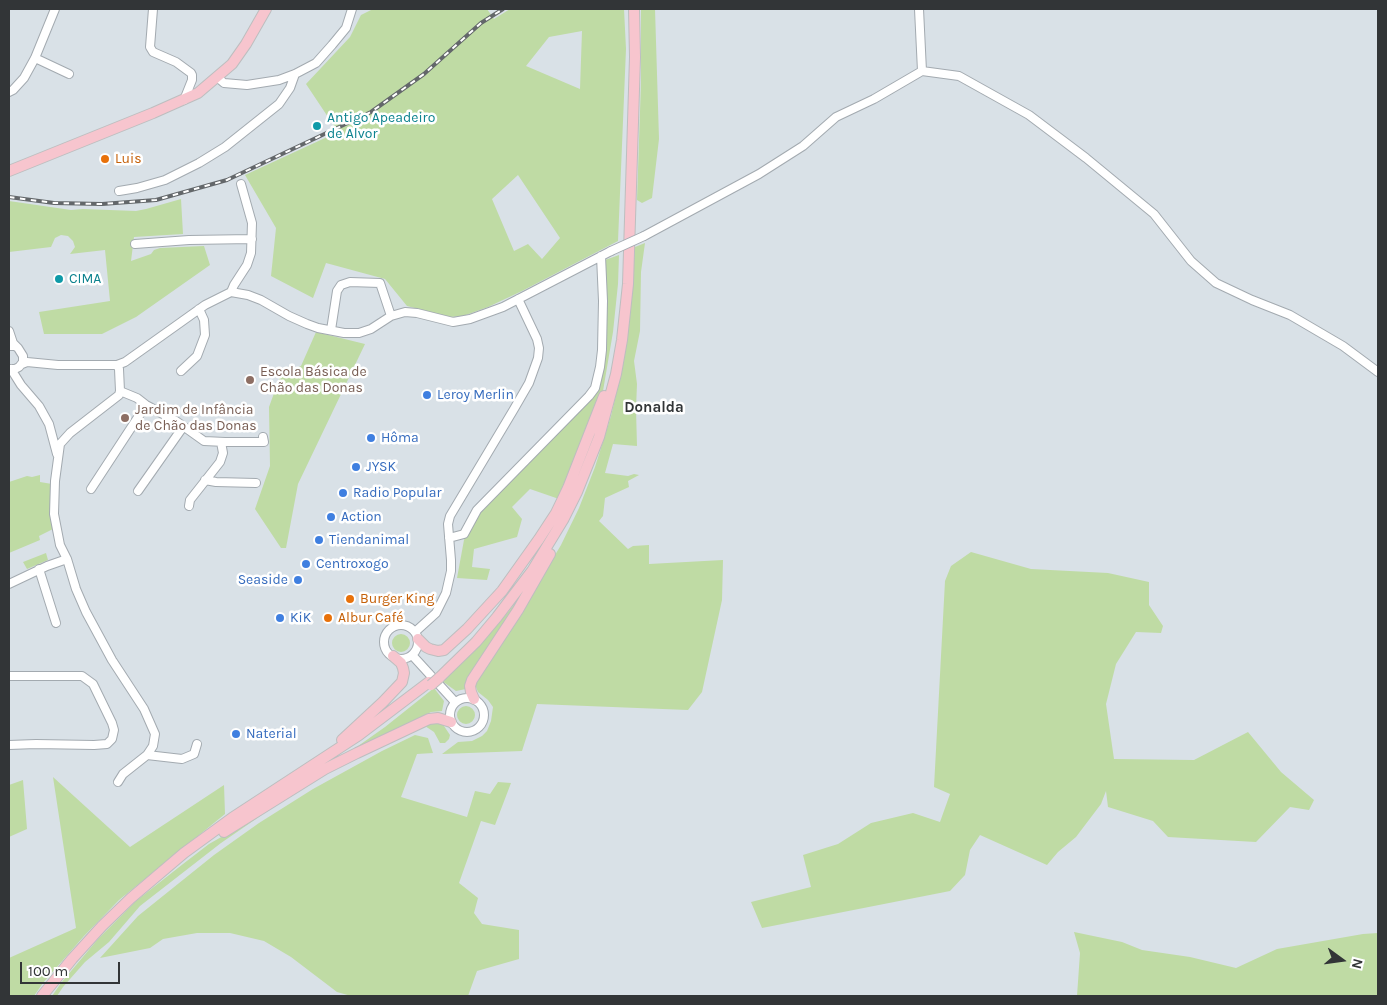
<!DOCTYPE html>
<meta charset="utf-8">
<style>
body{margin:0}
#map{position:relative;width:1387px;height:1005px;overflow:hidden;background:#d9e1e7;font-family:Karla,sans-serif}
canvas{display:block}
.frame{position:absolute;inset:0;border:10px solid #323537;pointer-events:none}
.north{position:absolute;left:1317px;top:935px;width:50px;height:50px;-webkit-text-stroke:4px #fff;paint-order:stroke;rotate:104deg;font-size:14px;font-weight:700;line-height:20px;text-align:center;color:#323537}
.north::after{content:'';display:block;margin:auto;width:18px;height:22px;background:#323537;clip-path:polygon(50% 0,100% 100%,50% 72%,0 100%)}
.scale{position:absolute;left:20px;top:962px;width:100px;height:22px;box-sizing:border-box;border:2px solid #323537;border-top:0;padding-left:6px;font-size:15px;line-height:18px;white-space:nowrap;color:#323537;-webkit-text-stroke:4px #fff;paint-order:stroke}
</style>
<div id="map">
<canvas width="1387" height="1005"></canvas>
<div class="frame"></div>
<div class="north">N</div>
<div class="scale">100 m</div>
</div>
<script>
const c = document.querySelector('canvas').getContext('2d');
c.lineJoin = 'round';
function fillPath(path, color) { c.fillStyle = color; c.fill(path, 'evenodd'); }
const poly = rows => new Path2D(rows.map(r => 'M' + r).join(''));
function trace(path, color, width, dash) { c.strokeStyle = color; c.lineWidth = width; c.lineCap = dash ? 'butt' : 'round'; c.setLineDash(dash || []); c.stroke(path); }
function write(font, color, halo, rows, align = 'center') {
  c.font = font + ' Karla,sans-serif'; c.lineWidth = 5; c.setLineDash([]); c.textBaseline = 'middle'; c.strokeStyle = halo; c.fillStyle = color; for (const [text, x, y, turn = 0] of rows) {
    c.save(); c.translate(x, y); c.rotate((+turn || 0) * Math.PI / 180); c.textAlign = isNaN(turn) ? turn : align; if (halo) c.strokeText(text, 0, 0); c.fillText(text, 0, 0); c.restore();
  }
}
fillPath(poly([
 [373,9,487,9,494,19,510,9,624,9,626,49,618,241,522,291,488,307,463,316,450,317,407,306,385,279,326,263,313,298,271,276,276,228,245,175,338,132,306,84,350,37,361,15],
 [582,31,580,89,526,66,549,37],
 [518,175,560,238,542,259,528,244,514,251,492,199],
 [641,9,655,9,659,139,652,198,642,203,637,200,641,82],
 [181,199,183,234,134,237,131,261,151,254,154,250,160,248,204,246,210,265,136,317,102,334,44,334,39,312,110,301,105,250,70,254,75,247,73,241,68,236,61,235,55,238,51,247,9,252,9,201,71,210,83,209,136,211,146,209],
 [645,243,641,272,640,331,634,361,637,384,636,409,637,446,613,444,605,473,628,476,634,474,639,475,628,481,629,487,605,498,603,516,599,521,628,549,633,546,649,545,649,564,723,560,722,600,702,692,688,710,537,704,522,751,442,754,458,742,472,741,482,736,487,731,491,721,493,707,488,700,478,692,476,687,476,683,528,600,561,545,579,508,595,467,611,416,623,365,630,316,635,247],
 [619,255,618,284,613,332,603,391,588,435,559,499,530,489,512,507,522,519,517,537,474,549,472,567,490,569,487,580,457,578,464,540,471,521,481,507,589,401,598,390,606,309,605,260],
 [316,332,365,344,298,484,286,548,281,548,255,509,270,466,269,407,281,374,301,366],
 [40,475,40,482,52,484,53,529,39,536,40,540,9,553,9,482,27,476,32,477],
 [971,552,1031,569,1108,573,1149,582,1149,605,1163,626,1161,633,1136,632,1116,664,1106,704,1114,759,1194,760,1248,732,1281,772,1314,800,1309,810,1290,807,1256,842,1168,837,1153,821,1108,807,1106,791,1101,804,1076,837,1058,852,1047,865,980,835,970,850,965,875,950,891,762,928,751,902,811,887,803,855,838,844,871,823,913,813,940,822,950,794,934,787,945,581,951,566],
 [46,553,48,560,27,569,23,562],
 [525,590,471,674,466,689,456,691,442,681,471,654,509,611],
 '392 643a9 9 0 1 1 18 0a9 9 0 1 1-18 0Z',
 [434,688,444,701,442,711,431,712,344,756,385,727],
 '457 715a9 9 0 1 1 18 0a9 9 0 1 1-18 0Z',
 [430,722,442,723,450,735,449,739,445,743,440,743,434,732,425,726],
 [415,735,428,738,433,753,417,754,401,797,467,817,475,791,490,794,498,782,511,783,495,825,481,821,459,883,478,898,474,913,482,924,519,930,519,959,477,971,468,996,351,996,337,992,291,957,264,941,230,933,197,933,163,939,150,948,100,958,138,916,214,855,259,823,313,789,382,751],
 [53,777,130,847,224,785,225,814,119,900,84,936,43,983,34,996,9,996,9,958,76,928],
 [23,780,27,829,9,837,9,785],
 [269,810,221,843,140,906,109,942,85,962,63,987,57,996,52,996,61,983,98,939,136,901,183,864,209,844],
 [1074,932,1122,942,1142,950,1190,957,1236,968,1277,949,1363,934,1378,933,1378,996,1077,996,1080,953]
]), '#bfdba4');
const minor = poly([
 [153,9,150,47,153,52,176,62,191,73,192,75,192,80,184,100],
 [919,9,922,71],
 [35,58,69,74],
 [217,77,224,83,247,85,279,80,295,74,316,63,332,45,346,28,352,9],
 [9,92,13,90,24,78,35,58,55,9],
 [119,191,137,188,165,180,199,163,225,147,279,104,290,88,295,74],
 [644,236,759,174,803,146,836,117,874,99,922,71,959,76,1029,115,1086,158,1154,214,1191,261,1216,283,1252,300,1290,315,1343,346,1378,372],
 [135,244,189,240,252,239],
 [231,292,234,285,247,265,251,253,252,223,241,184],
 [331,330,337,291,341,285,350,282,380,283,391,316],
 [9,331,13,343,18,348],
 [9,346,15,346,18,348,23,356,23,362,19,367,15,369,9,369],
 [22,364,27,362,58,365,117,365,125,362,205,305,231,292,248,295,261,300,289,316,307,324,318,328,344,333,359,333,371,329,391,316,405,312,417,313,453,322,470,319,503,307,611,251],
 [117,365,119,369,120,391,137,398,146,405,176,421,204,441,225,442,264,442,263,437],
 [11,369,21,385,39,406,49,424,57,454],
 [181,371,197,356,205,335,204,320,199,309],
 [205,480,216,482,256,483],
 [91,489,146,405],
 [138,491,183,427],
 [189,506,190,500,220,462,223,453,221,442],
 [449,538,464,534,477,510,589,396,595,388,600,367,602,350,603,301,601,256],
 [39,569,56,623],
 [9,584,47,566,67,559],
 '384 642a17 17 0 1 1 34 0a17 17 0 1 1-34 0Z',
 [415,632,436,613,446,593,451,571,451,560,448,524,450,516,514,409,529,383,538,358,539,348,537,339,518,299],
 [412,655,455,702],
 [9,676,82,676,93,684,112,723,114,730,112,739,107,744,94,745,36,744,9,745],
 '450 715a17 17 0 1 1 34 0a17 17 0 1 1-34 0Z',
 [147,755,182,759,194,754,197,744],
 [118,782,123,774,147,755,153,746,155,734,144,709,112,660,86,612,76,589,67,559,60,545,54,514,55,481,60,444,70,433,119,395,120,391]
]);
const major = poly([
 [9,171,153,113,198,93,232,64,246,44,266,9],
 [418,639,426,647,430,649,438,651,444,650,467,629,502,591,539,539,556,513,568,488,604,396],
 [439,678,476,642,497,617,532,571,563,520,577,492,599,437,616,374,622,340,628,284,635,57,634,9],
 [474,699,471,692,470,686,472,680,518,610,550,554],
 [342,740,383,702,402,682,404,673,403,668,401,663,393,656],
 [224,832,325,769,357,753,429,719,438,718,451,722],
 [42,996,72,959,102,926,131,898,184,853,232,818,359,735,429,682]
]);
trace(minor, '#a3aab0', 10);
trace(major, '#bdbebf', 12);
trace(minor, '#fff', 8);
trace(major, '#f7c5ce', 10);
const rail = poly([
 [9,197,54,203,102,204,156,200,227,180,371,112,424,74,481,23,503,9]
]);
trace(rail, '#63676a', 4);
trace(rail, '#fff', 2, [5.5]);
const minorBridge = poly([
 [611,251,644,236]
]);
const majorBridge = poly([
 [431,685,439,678]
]);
trace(minorBridge, '#a3aab0', 10, []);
trace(majorBridge, '#bdbebf', 12, []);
trace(minorBridge, '#fff', 8);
trace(majorBridge, '#f7c5ce', 10);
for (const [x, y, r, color] of [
 [317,126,5,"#0f9aa8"],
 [105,159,5,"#e8710a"],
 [59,279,5,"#0f9aa8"],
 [250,380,5,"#8d6e63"],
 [427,395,5,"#3f7fe0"],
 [125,418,5,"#8d6e63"],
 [371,438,5,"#3f7fe0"],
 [356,467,5,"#3f7fe0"],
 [343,493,5,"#3f7fe0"],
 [331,517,5,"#3f7fe0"],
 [319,540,5,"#3f7fe0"],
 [306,564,5,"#3f7fe0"],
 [298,580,5,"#3f7fe0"],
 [350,599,5,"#e8710a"],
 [280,618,5,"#3f7fe0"],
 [328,618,5,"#e8710a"],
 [236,734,5,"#3f7fe0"]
]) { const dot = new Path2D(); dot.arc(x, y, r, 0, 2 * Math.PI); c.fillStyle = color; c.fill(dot); trace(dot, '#fff', 2); }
write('14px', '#0d838f', '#fff', [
 ["Antigo Apeadeiro",327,118],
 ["de Alvor",327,134],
 ["CIMA",69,279]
], 'left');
write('14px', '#c56008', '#fff', [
 ["Luis",115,159],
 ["Burger King",360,599],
 ["Albur Café",338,618]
], 'left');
write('14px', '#785e54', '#fff', [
 ["Escola Básica de",260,372],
 ["Chão das Donas",260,388],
 ["Jardim de Infância",135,410],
 ["de Chão das Donas",135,426]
], 'left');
write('14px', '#366cbe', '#fff', [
 ["Leroy Merlin",437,395],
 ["Hôma",381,438],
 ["JYSK",366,467],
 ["Radio Popular",353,493],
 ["Action",341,517],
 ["Tiendanimal",329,540],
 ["Centroxogo",316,564],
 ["Seaside",288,580,"right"],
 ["KiK",290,618],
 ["Naterial",246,734]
], 'left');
write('bold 15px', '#323537', '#fff', [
 ["Donalda",654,408]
]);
</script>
